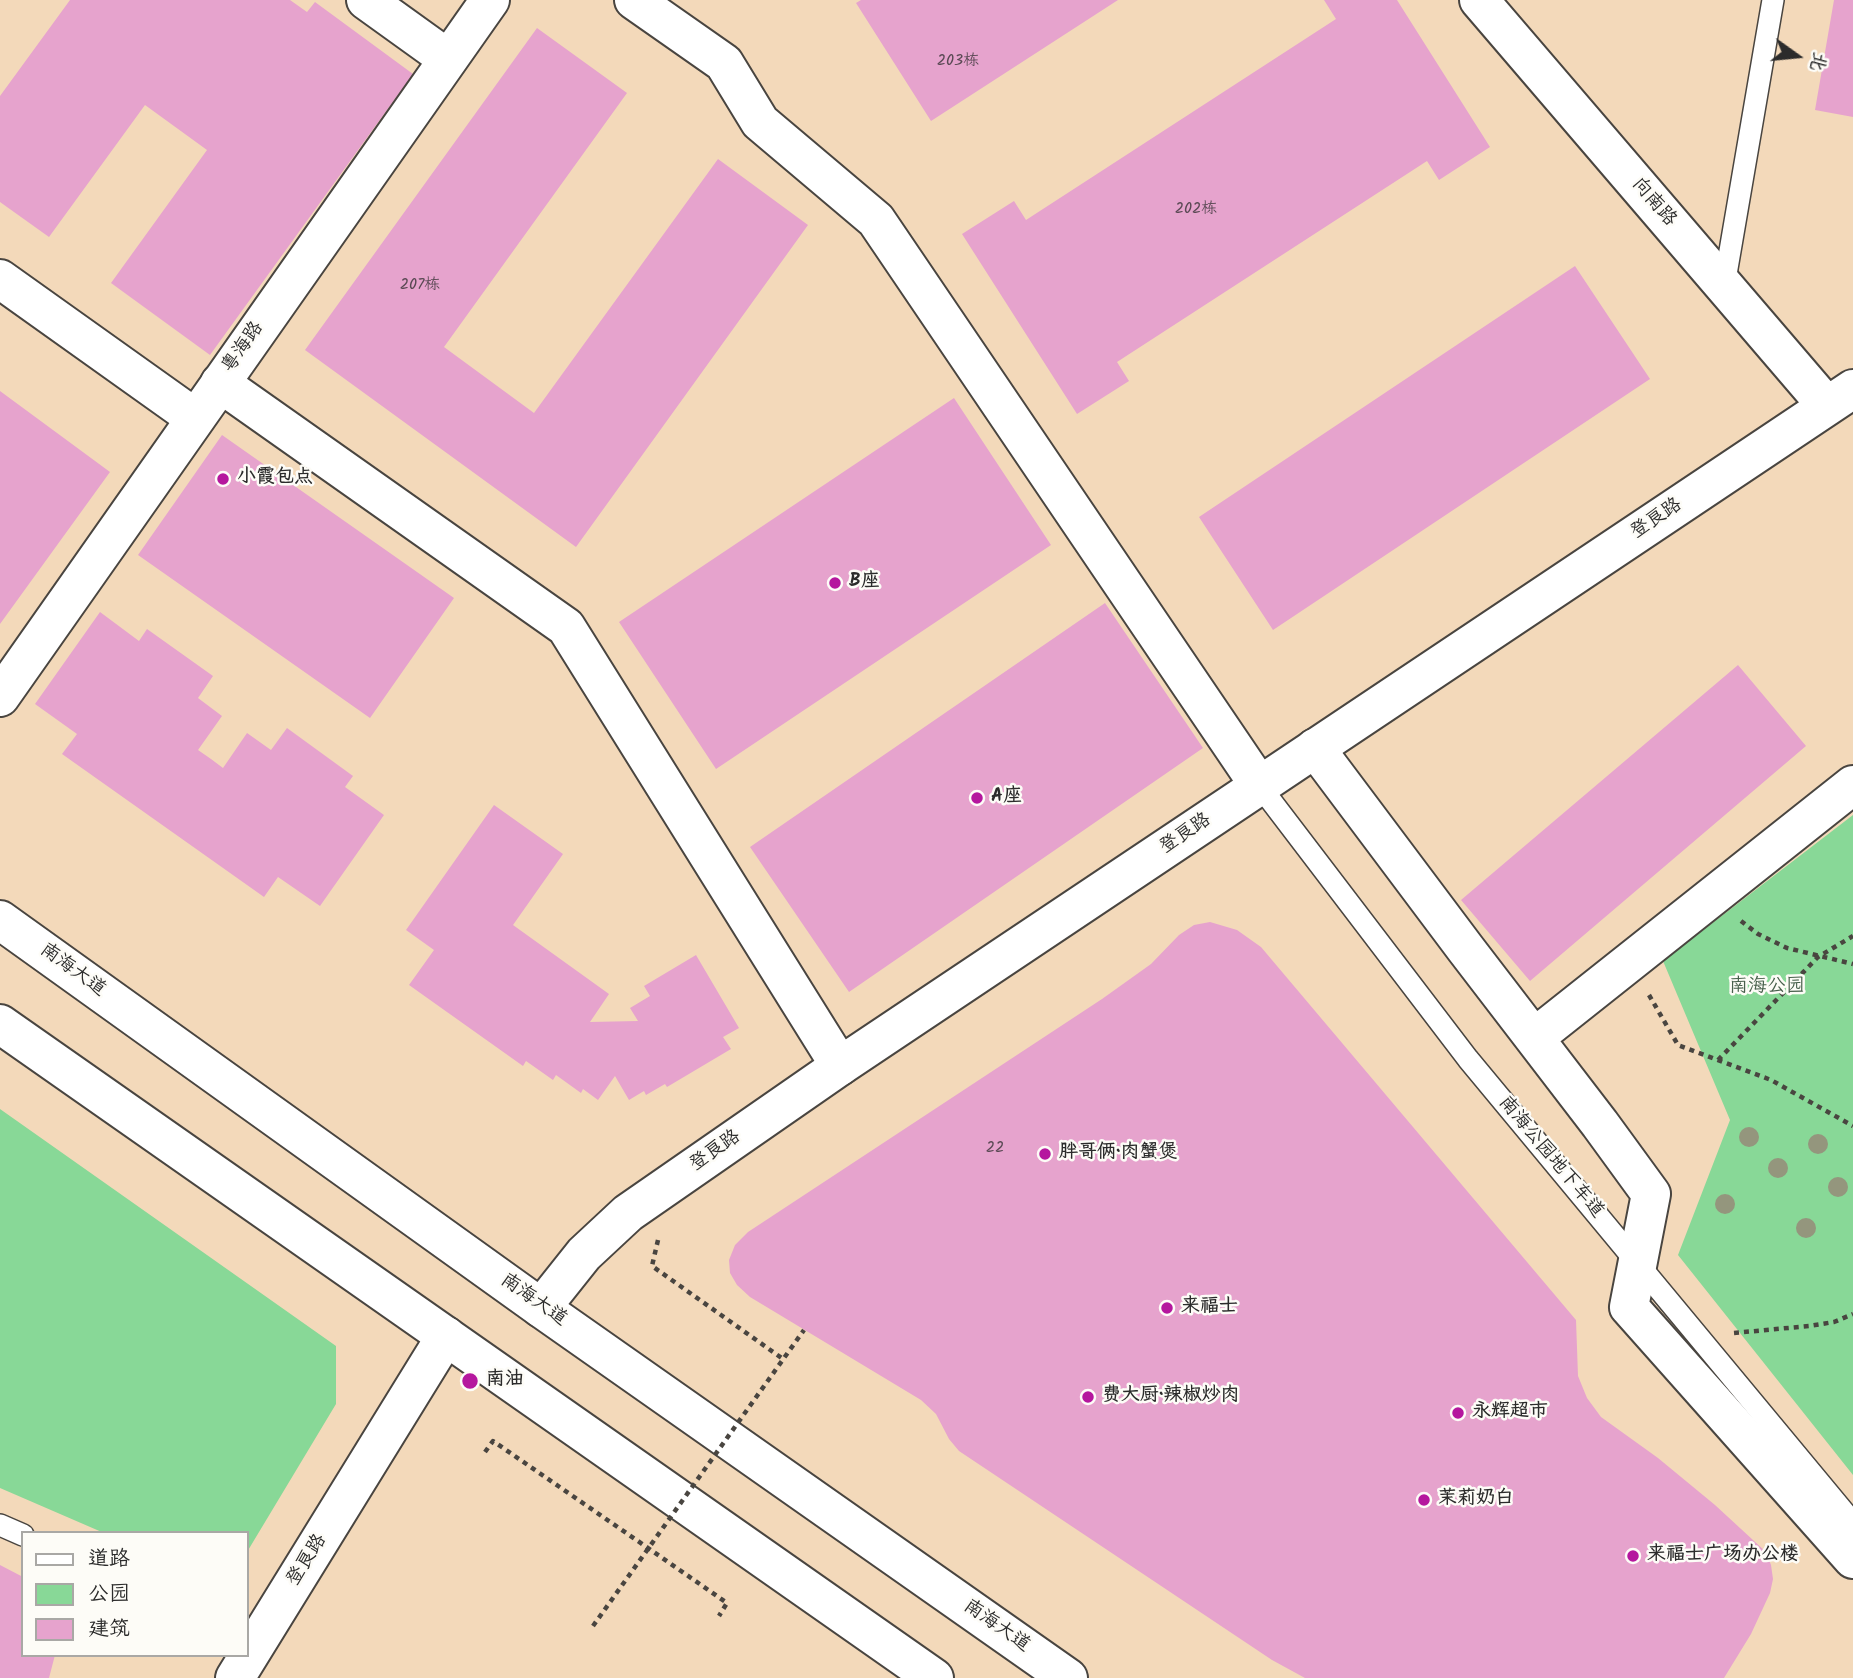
<!DOCTYPE html>
<meta charset="utf-8">
<style>
body{margin:0}
#map{position:relative;width:1853px;height:1678px;overflow:hidden;background:#f3d9ba;font-family:Kalam,"LXGW WenKai TC",sans-serif}
canvas{display:block}
.legend{position:absolute;left:21px;top:1531px;width:228px;height:126px;box-sizing:border-box;background:#fdfcf7;border:2px solid #a9a8a5;margin:0;padding:9px 12px;list-style:none;font-size:21px;color:#2b2b2b}
.legend li{display:flex;align-items:center;gap:14px;height:35px}
.legend b{width:35px;border:2px solid #a9a8a5}
.north{position:absolute;left:1762px;top:21px;width:70px;height:70px;-webkit-text-stroke:5px #fdfcf7;paint-order:stroke;rotate:105deg;font-size:19px;font-weight:700;line-height:28px;text-align:center;color:#2b2b2b}
.north::after{content:'';display:block;margin:auto;width:24px;height:32px;background:#2b2b2b;clip-path:polygon(50% 0,100% 100%,50% 72%,0 100%)}
</style>
<div id="map">
<canvas width="1853" height="1678"></canvas>
<ul class="legend">
<li><b style="height:9px;background:#fff"></b>道路</li>
<li><b style="height:19px;background:#88d897"></b>公园</li>
<li><b style="height:19px;background:#e6a3cd"></b>建筑</li>
</ul>
<div class="north">北</div>
</div>
<script>
const c = document.querySelector('canvas').getContext('2d');
c.lineJoin = 'round';
function fillPath(path, color) { c.fillStyle = color; c.fill(path, 'evenodd'); }
const poly = rows => new Path2D(rows.map(r => 'M' + r).join(''));
function trace(path, color, width, dash) { c.strokeStyle = color; c.lineWidth = width; c.lineCap = dash ? 'butt' : 'round'; c.setLineDash(dash || []); c.stroke(path); }
function write(font, color, halo, rows, align = 'center') {
  c.font = font + ' Kalam,"LXGW WenKai TC",sans-serif'; c.lineWidth = 5; c.setLineDash([]); c.textBaseline = 'middle'; c.strokeStyle = halo; c.fillStyle = color; for (const [text, x, y, turn = 0] of rows) {
    c.save(); c.translate(x, y); c.rotate((+turn || 0) * Math.PI / 180); c.textAlign = isNaN(turn) ? turn : align; if (halo) c.strokeText(text, 0, 0); c.fillText(text, 0, 0); c.restore();
  }
}
fillPath(poly([
 [1853,815,1853,1475,1678,1255,1730,1120,1663,961],
 [0,1109,336,1346,336,1404,247,1552,247,1533,104,1533,0,1488]
]), '#88d897');
fillPath(poly([
 [70,0,290,0,307,12,315,2,413,74,210,355,111,283,207,150,145,105,49,237,0,202,0,96],
 [861,0,1118,0,931,121,856,3],
 [1324,0,1397,0,1490,147,1439,180,1427,161,1117,362,1129,381,1077,414,962,234,1014,201,1026,220,1336,19],
 [1834,0,1853,0,1853,117,1815,110],
 [537,28,627,93,444,347,534,413,718,159,808,225,576,547,305,350],
 [1575,266,1650,379,1273,630,1199,517],
 [0,391,110,472,0,624],
 [954,398,1051,545,716,769,619,622],
 [222,435,454,598,370,718,138,555],
 [1105,603,1203,748,849,992,750,847],
 [100,612,139,641,147,629,213,676,198,698,222,716,198,750,211,759,223,768,247,733,271,750,287,728,353,776,345,787,384,815,320,906,278,877,264,897,62,754,77,734,35,704],
 [1738,665,1806,746,1530,981,1461,900],
 [494,805,563,854,513,925,609,994,590,1022,638,1021,630,1008,650,996,644,986,696,955,739,1028,723,1037,731,1049,667,1087,665,1084,646,1095,644,1091,629,1100,615,1076,598,1100,583,1089,581,1093,556,1075,553,1080,526,1061,523,1066,409,985,434,950,406,930],
 [1210,922,1237,930,1261,947,1576,1320,1578,1376,1587,1398,1601,1417,1658,1458,1715,1505,1766,1552,1771,1565,1773,1579,1770,1593,1751,1634,1724,1678,1305,1678,1272,1660,959,1451,949,1439,936,1414,921,1400,750,1297,737,1285,730,1273,729,1260,735,1245,748,1232,1102,999,1151,964,1179,935,1194,925],
 [0,1565,23,1577,23,1655,55,1655,49,1678,0,1678]
]), '#e6a3cd');
const lane = poly([
 [1724,286,1773,0],
 [1259,785,1468,1059,1853,1523],
 [0,1525,23,1535]
]);
const street = poly([
 [366,0,448,59],
 [634,0,724,63,760,122,876,220,1259,785],
 [0,279,195,418],
 [220,383,566,627,840,1066],
 [1315,748,1465,948,1600,1124,1651,1194,1629,1307,1853,1559],
 [1534,1038,1853,785]
]);
const secondary = poly([
 [1479,0,1827,406],
 [0,697,490,0],
 [541,1308,584,1254,628,1213,840,1066,1853,389],
 [235,1678,446,1336]
]);
const primary = poly([
 [0,920,541,1308,1068,1678],
 [0,1024,934,1678]
]);
trace(lane, '#494540', 24);
trace(street, '#494540', 42);
trace(secondary, '#494540', 42);
trace(primary, '#494540', 42);
trace(poly([
 [1741,921,1758,934,1787,948,1853,964],
 [1649,995,1678,1045,1771,1080,1853,1126],
 [1718,1060,1818,957,1853,936],
 [658,1240,652,1266,783,1359],
 [1734,1333,1809,1326,1834,1322,1853,1314],
 [485,1452,493,1441,648,1548,727,1603,719,1616]
]), '#494540', 4.5, [5, 5]);
trace(lane, '#fff', 21);
trace(street, '#fff', 38);
trace(secondary, '#fff', 38);
trace(primary, '#fff', 38);
trace(poly([
 [593,1626,804,1330]
]), '#494540', 4.5, [5, 5]);
c.fillStyle = '#94967d';
for (const [x, y] of [
 [1749,1137],
 [1818,1144],
 [1778,1168],
 [1838,1187],
 [1725,1204],
 [1806,1228]
]) { c.beginPath(); c.arc(x, y, 10, 0, 2 * Math.PI); c.fill(); }
for (const [x, y, r, color] of [
 [223,479,7,"#b5179e"],
 [835,583,7,"#b5179e"],
 [977,798,7,"#b5179e"],
 [1045,1154,7,"#b5179e"],
 [1167,1308,7,"#b5179e"],
 [470,1381,9,"#b5179e"],
 [1088,1397,7,"#b5179e"],
 [1458,1413,7,"#b5179e"],
 [1424,1500,7,"#b5179e"],
 [1633,1556,7,"#b5179e"]
]) { const dot = new Path2D(); dot.arc(x, y, r, 0, 2 * Math.PI); c.fillStyle = color; c.fill(dot); trace(dot, '#fdfcf7', 2.5); }
write('16px', '#5a4954', null, [
 ["203栋",958,62],
 ["202栋",1196,210],
 ["207栋",420,286],
 ["22",995,1149]
]);
write('19px', '#2b2b2b', '#fdfcf7', [
 ["向南路",1653,203,49],
 ["粤海路",244,348,-55],
 ["登良路",1657,520,-34],
 ["登良路",1186,835,-34],
 ["南海大道",72,971,36],
 ["登良路",716,1152,-35],
 ["南海公园地下车道",1550,1158,50],
 ["南海大道",533,1301,35],
 ["登良路",308,1561,-58],
 ["南海大道",996,1627,35]
]);
write('bold 19px', '#2b2b2b', '#fdfcf7', [
 ["小霞包点",237,479],
 ["B座",849,583],
 ["A座",991,798],
 ["胖哥俩·肉蟹煲",1059,1154],
 ["来福士",1181,1308],
 ["南油",486,1381],
 ["费大厨·辣椒炒肉",1102,1397],
 ["永辉超市",1472,1413],
 ["茉莉奶白",1438,1500],
 ["来福士广场办公楼",1647,1556]
], 'left');
write('19px', '#475f4b', '#fdfcf7', [
 ["南海公园",1767,988]
]);
</script>
